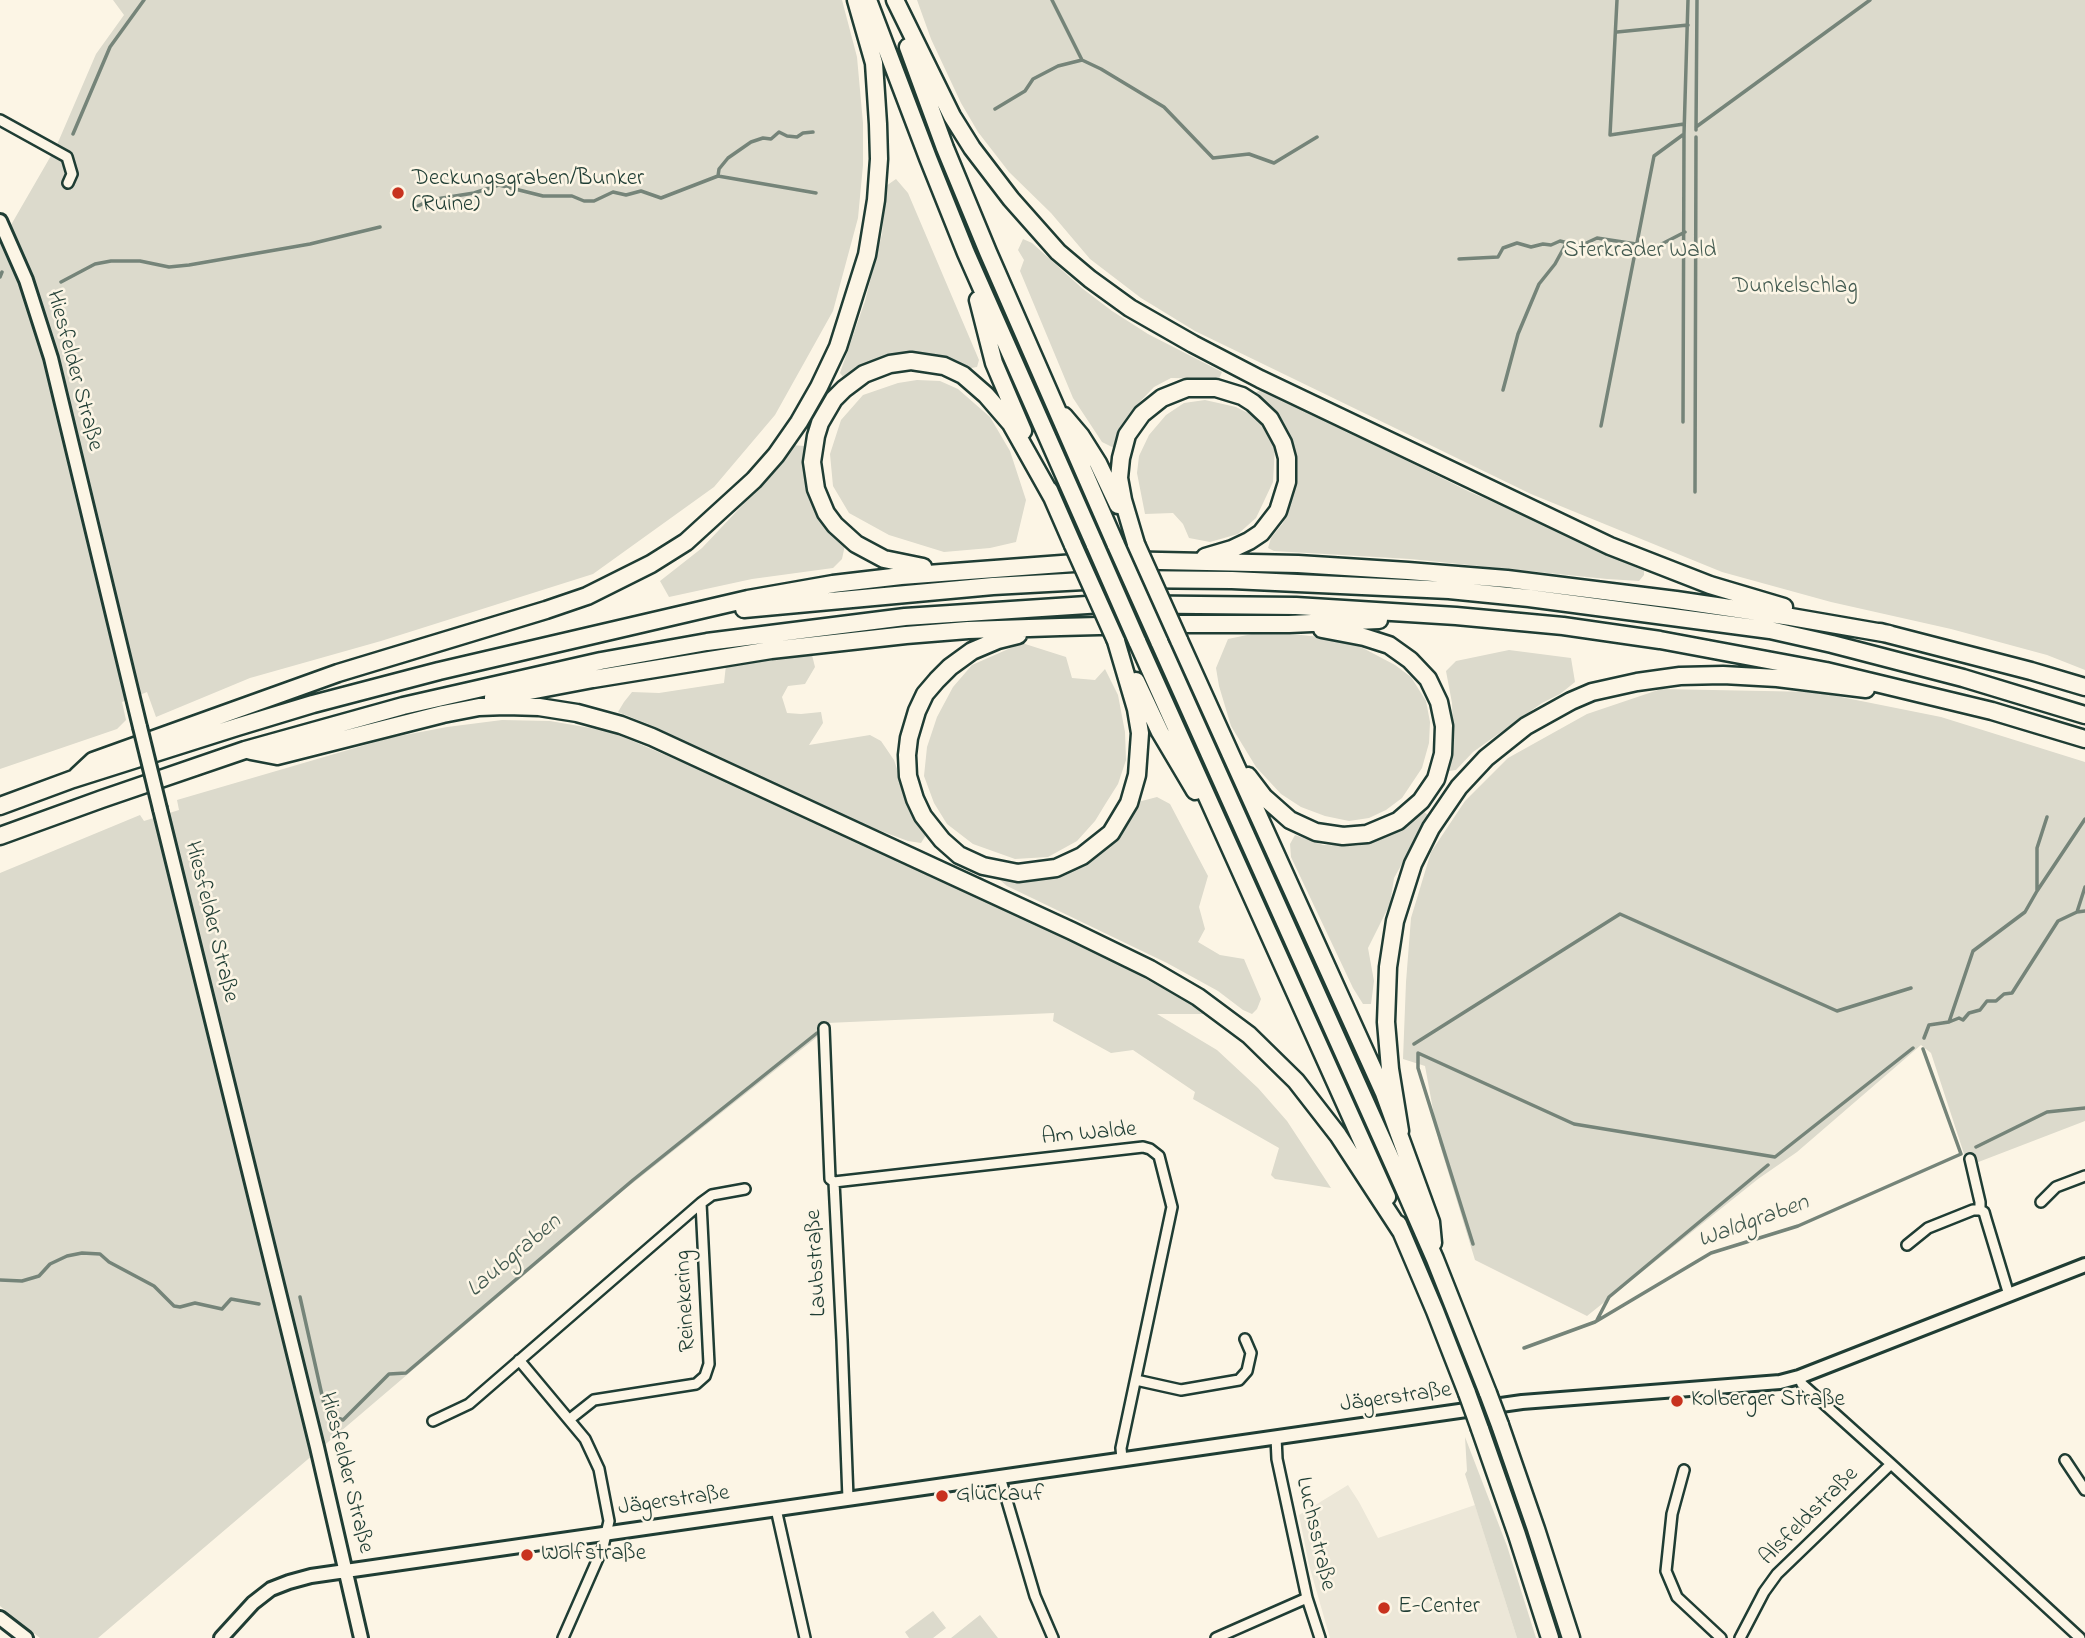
<!DOCTYPE html>
<meta charset="utf-8">
<style>
body{margin:0}
canvas{display:block;background:#fcf5e5}
</style>
<canvas width="2085" height="1638"></canvas>
<script>
const c = document.querySelector('canvas').getContext('2d');
c.lineJoin = 'round';
function fillPath(path, color) { c.fillStyle = color; c.fill(path, 'evenodd'); }
const poly = rows => new Path2D(rows.map(r => 'M' + r).join(''));
function trace(path, color, width, dash) { c.strokeStyle = color; c.lineWidth = width; c.lineCap = dash ? 'butt' : 'round'; c.setLineDash(dash || []); c.stroke(path); }
function write(font, color, halo, rows, align = 'center') {
  c.font = font + ' "Indie Flower",sans-serif'; c.lineWidth = 5; c.setLineDash([]); c.textBaseline = 'middle'; c.strokeStyle = halo; c.fillStyle = color; for (const [text, x, y, turn = 0] of rows) {
    c.save(); c.translate(x, y); c.rotate((+turn || 0) * Math.PI / 180); c.textAlign = isNaN(turn) ? turn : align; if (halo) c.strokeText(text, 0, 0); c.fillText(text, 0, 0); c.restore();
  }
}
fillPath(poly([
 [1348,1485,1359,1502,1378,1538,1475,1505,1517,1638,1330,1638,1309,1565,1299,1515]
]), '#ece7d8');
fillPath(poly([
 [113,0,842,0,857,57,863,123,863,165,858,218,833,311,775,415,714,487,593,574,381,641,250,678,156,717,147,692,122,702,126,720,117,729,0,769,0,244,56,147,96,54,124,15],
 [917,0,2085,0,2085,670,2047,655,1951,629,1831,602,1722,572,1531,494,1195,331,1141,298,1090,259,1051,213,1009,172,978,132,961,103,931,39],
 [896,179,908,193,979,360,977,367,971,368,947,358,932,355,916,353,901,354,883,358,844,378,840,373,865,301,882,234,886,186],
 [1023,239,1032,243,1083,289,1112,311,1148,334,1222,372,1219,379,1171,378,1154,387,1134,408,1119,431,1114,448,1102,442,1073,398,1020,271,1024,260,1018,250],
 [917,380,940,381,958,389,990,417,1010,451,1026,500,1016,542,990,548,944,552,889,535,849,513,833,486,830,454,841,420,863,395,898,383],
 [1262,389,1470,492,1630,561,1644,569,1644,575,1639,581,1607,579,1410,559,1274,551,1268,548,1271,538,1283,523,1288,507,1294,470,1280,422,1255,393],
 [1205,400,1236,407,1248,413,1263,427,1275,446,1273,482,1256,518,1238,534,1210,542,1189,538,1183,524,1173,513,1145,514,1137,473,1139,456,1149,435,1166,415,1184,403],
 [789,445,806,446,807,488,818,512,831,531,845,545,842,559,833,568,752,579,669,597,660,581,702,548,752,495],
 [1252,634,1301,635,1330,638,1359,646,1395,665,1411,677,1426,701,1430,722,1429,743,1422,768,1402,798,1386,810,1369,818,1349,821,1325,816,1301,807,1281,794,1256,767,1231,726,1219,686,1216,668,1228,639],
 [1022,643,1066,657,1072,678,1095,680,1105,669,1118,695,1125,732,1126,760,1118,784,1106,803,1095,821,1077,841,1048,857,1015,859,973,844,947,824,934,803,924,776,927,747,937,717,953,687,972,665],
 [1509,650,1571,658,1575,682,1560,694,1542,703,1473,752,1456,770,1449,771,1452,752,1453,728,1452,703,1446,671,1456,661],
 [812,655,815,667,805,684,788,686,782,697,787,713,801,714,821,712,823,723,809,745,870,735,881,741,894,760,911,810,926,835,921,843,908,841,870,827,790,792,653,726,618,712,624,702,632,692,659,693,724,683,726,665],
 [1661,689,1816,692,1941,717,2085,762,2085,1121,1968,1166,1931,1053,1921,1045,1797,1152,1758,1179,1587,1316,1475,1260,1439,1142,1425,1066,1403,1059,1406,982,1411,918,1431,852,1465,801,1508,758,1587,714],
 [502,720,550,721,608,731,628,739,712,775,1033,922,1098,953,1164,989,1208,1014,1157,1014,1217,1050,1258,1088,1287,1121,1331,1188,1275,1179,1271,1175,1279,1148,1193,1099,1195,1092,1133,1050,1111,1053,1053,1021,1054,1013,827,1023,826,1030,624,1190,98,1638,40,1638,0,1606,0,873,140,815,144,821,179,810,177,800,389,738,447,727],
 [1157,797,1170,804,1208,876,1199,907,1205,929,1198,942,1220,955,1244,959,1261,999,1257,1009,1252,1014,1243,1010,1218,991,1167,963,1007,886,1000,880,1022,882,1045,878,1096,857,1118,837,1138,802],
 [1422,810,1429,816,1394,878,1390,904,1368,948,1374,981,1371,1004,1363,1004,1353,988,1291,857,1290,844,1295,835,1323,845,1358,846,1383,838],
 [1465,1437,1507,1546,1536,1638,1517,1638,1465,1474,1467,1471],
 [933,1611,946,1628,933,1638,909,1638,905,1632],
 [980,1615,998,1638,951,1638]
]), '#dcdacc');
trace(poly([
 [1052,0,1082,60,1101,69,1164,107,1213,158,1249,154,1274,163,1317,137],
 [1617,0,1610,135,1684,124],
 [1617,32,1688,25],
 [995,109,1025,91,1033,79,1058,66,1082,60],
 [1696,127,1870,0],
 [1696,130,1697,0],
 [73,134,110,47,144,0],
 [718,176,719,169,728,158,751,142,763,138,771,139,779,132,787,136,797,137,803,133,813,132],
 [412,209,430,200,474,193,499,185,543,196,572,196,584,201,594,201,613,192,626,195,641,191,661,198,718,176,816,193],
 [1459,259,1498,257,1503,248,1517,243,1531,247,1543,244,1551,245,1560,241,1580,246,1597,238,1636,244,1650,250,1685,232],
 [0,277,2,272],
 [61,282,95,264,111,261,140,261,169,267,189,265,310,244,380,227],
 [1503,390,1518,334,1539,284,1555,264,1567,242],
 [1683,422,1684,134],
 [1601,426,1654,156,1684,134,1688,0],
 [1695,492,1696,137],
 [2037,890,2037,848,2047,817],
 [2077,912,2085,887],
 [1949,1022,1973,951,2025,912,2037,891,2085,819],
 [1924,1038,1929,1025,1949,1022,1959,1018,1963,1020,1969,1013,1980,1010,1987,1001,1996,1001,2004,994,2012,993,2058,921,2077,912,2085,911],
 [1414,1044,1620,914,1837,1011,1911,988],
 [1976,1147,2047,1112,2085,1108],
 [1473,1244,1418,1068,1418,1053,1574,1124,1775,1157,1913,1048],
 [0,1280,22,1281,39,1276,50,1264,67,1256,82,1253,100,1254,109,1262,154,1286,174,1306,180,1307,195,1303,222,1309,231,1299,259,1304],
 [300,1297,324,1404,330,1415,343,1420,389,1374,406,1373,633,1180,817,1033],
 [1597,1320,1609,1297,1768,1165],
 [1524,1348,1595,1322,1711,1253,1798,1226,1961,1154,1923,1049]
]), '#758479', 3.5);
const street = poly([
 [0,120,67,157,72,174,68,183],
 [824,1028,830,1179,834,1182,842,1340,848,1498],
 [1970,1159,1980,1202,1980,1210,1984,1212,1986,1219,2009,1295],
 [834,1182,1143,1147,1150,1149,1159,1156,1172,1207,1121,1448,1122,1459],
 [2041,1202,2056,1187,2085,1176],
 [1907,1245,1928,1228,1973,1210,1980,1210],
 [519,1360,585,1439,599,1469,609,1521,603,1547,563,1638],
 [1799,1377,1802,1384,1891,1464,2080,1638],
 [1136,1380,1181,1390,1239,1380,1247,1371,1251,1353,1245,1339],
 [570,1419,594,1400,696,1384,705,1376,709,1364,701,1203],
 [433,1421,469,1404,701,1203,712,1195,745,1189],
 [1276,1437,1277,1459,1291,1524,1307,1598,1320,1638],
 [2065,1460,2085,1490],
 [1684,1470,1672,1514,1666,1571,1677,1597,1721,1638],
 [1000,1477,1035,1596,1053,1638],
 [776,1509,805,1638],
 [1216,1638,1307,1598],
 [1740,1638,1764,1592,1777,1574,1891,1464]
]);
const secondary = poly([
 [0,221,26,280,51,358,140,727],
 [160,809,317,1447,361,1638],
 [0,1618,26,1638],
 [221,1638,253,1603,271,1589,289,1582,311,1576,1522,1402,1780,1382,1799,1377,2085,1265]
]);
const highway = poly([
 [868,0,928,158,966,253,1095,545],
 [895,0,952,116,972,148,1011,199,1058,252,1090,279,1130,308,1193,344,1260,379,1610,546,1710,585,1784,607],
 [908,47,945,148,988,252,1116,545],
 [978,300,994,363,1023,431],
 [1064,416,1081,436,1098,463,1118,505],
 [1049,490,1073,545],
 [1136,544,1123,500,1119,478,1121,458,1127,435,1142,414,1162,398,1187,388,1216,388,1242,396,1253,403,1270,419,1283,443,1287,458,1287,482,1278,511,1261,533,1249,541,1232,549,1205,557],
 [923,567,884,559,856,544,835,525,826,513,816,489,812,462,816,436,820,423,834,399,844,389,864,374,890,364,911,361,944,366,963,375,986,395,1011,424,1052,497],
 [744,609,993,586,1121,579,1232,580,1449,590,1529,598,1770,630,1832,644,1963,678,2085,715],
 [1880,632,2031,671,2085,687],
 [1018,635,998,640,972,651,950,667,937,680,925,694,917,711,909,738,907,755,908,776,915,799,923,816,942,840,959,855,983,866,1018,873,1056,868,1082,856,1111,833,1129,803,1137,775,1140,733,1136,709,1116,641],
 [1179,640,1384,1093,1431,1222,1433,1243],
 [1137,641,1387,1197],
 [1159,641,1399,1177,1435,1259,1488,1393],
 [1136,681,1160,732,1195,791],
 [493,698,593,679,771,650,906,635,968,630,1060,627,1177,624,1289,624,1379,620],
 [251,751,277,756,443,714,479,707,506,706,539,707,577,713,621,725,652,737,1072,931,1150,969,1198,997,1249,1035,1296,1081,1338,1135,1402,1233],
 [77,776,93,761,338,673,546,610,587,596,651,564,686,542,754,480,776,455,799,422,819,387,838,347,867,255,876,200,879,159,878,124,874,63,856,0],
 [1248,776,1264,797,1290,820,1316,832,1343,836,1367,834,1398,821,1421,801,1436,779,1443,754,1444,726,1439,702,1428,679,1410,660,1389,645,1364,637,1322,629],
 [0,806,73,779,237,727,313,704,439,671,748,599,833,584,901,576,1115,560,1298,564,1408,571,1507,579,1676,600,1791,617,1889,634],
 [0,836,102,799,245,750,403,706,601,661,707,642,905,617,1102,604,1296,606,1456,616,1563,626,1660,640,1826,671,1992,711,2085,739],
 [1400,1131,1390,1069,1386,1022,1388,967,1395,921,1413,864,1431,828,1459,787,1486,758,1526,726,1571,701,1592,692,1637,682,1680,676,1723,675,1777,678,1866,689],
 [1398,1224,1435,1311,1467,1393],
 [1500,1425,1536,1529,1571,1638],
 [1480,1429,1517,1535,1550,1638]
]);
trace(street, '#1f3d34', 14);
trace(secondary, '#1f3d34', 18);
trace(highway, '#1f3d34', 21);
trace(street, '#fcf5e5', 9);
trace(secondary, '#fcf5e5', 12);
trace(highway, '#fcf5e5', 16);
const secondaryBridge = poly([
 [140,727,160,809]
]);
const highwayBridge = poly([
 [1136,544,1179,640],
 [1073,545,1116,641],
 [1095,545,1137,641],
 [1116,545,1159,641],
 [1467,1393,1480,1429],
 [1488,1393,1500,1425]
]);
trace(secondaryBridge, '#1f3d34', 18, []);
trace(highwayBridge, '#1f3d34', 21, []);
trace(secondaryBridge, '#fcf5e5', 12);
trace(highwayBridge, '#fcf5e5', 16);
for (const [x, y, r, color] of [
 [398,193,7,"#c8321e"],
 [1677,1401,7,"#c8321e"],
 [942,1496,7,"#c8321e"],
 [527,1555,7,"#c8321e"],
 [1384,1608,7,"#c8321e"]
]) { const dot = new Path2D(); dot.arc(x, y, r, 0, 2 * Math.PI); c.fillStyle = color; c.fill(dot); trace(dot, '#fcf5e5', 2.5); }
write('23px', '#1f3d34', '#fcf5e5', [
 ["Deckungsgraben/Bunker",412,180],
 ["(Ruine)",412,206],
 ["Kolberger Straße",1691,1401],
 ["Glückauf",956,1496],
 ["Wolfstraße",541,1555],
 ["E-Center",1398,1608]
], 'left');
write('23px', '#455c52', '#fcf5e5', [
 ["Sterkrader Wald",1640,252],
 ["Dunkelschlag",1795,288]
]);
write('23px', '#1f3d34', '#fcf5e5', [
 ["Hiesfelder Straße",73,371,75],
 ["Hiesfelder Straße",210,922,76],
 ["Am Walde",1089,1135,-5],
 ["Laubstraße",818,1263,-93],
 ["Reinekering",687,1301,-93],
 ["Jägerstraße",1396,1399,-8],
 ["Hiesfelder Straße",345,1473,76],
 ["Jägerstraße",674,1502,-8],
 ["Alsfeldstraße",1810,1517,-45],
 ["Luchsstraße",1314,1534,77]
]);
write('italic 24px', '#435a51', '#fcf5e5', [
 ["Waldgraben",1754,1223,-20],
 ["Laubgraben",515,1257,-40]
]);
</script>
